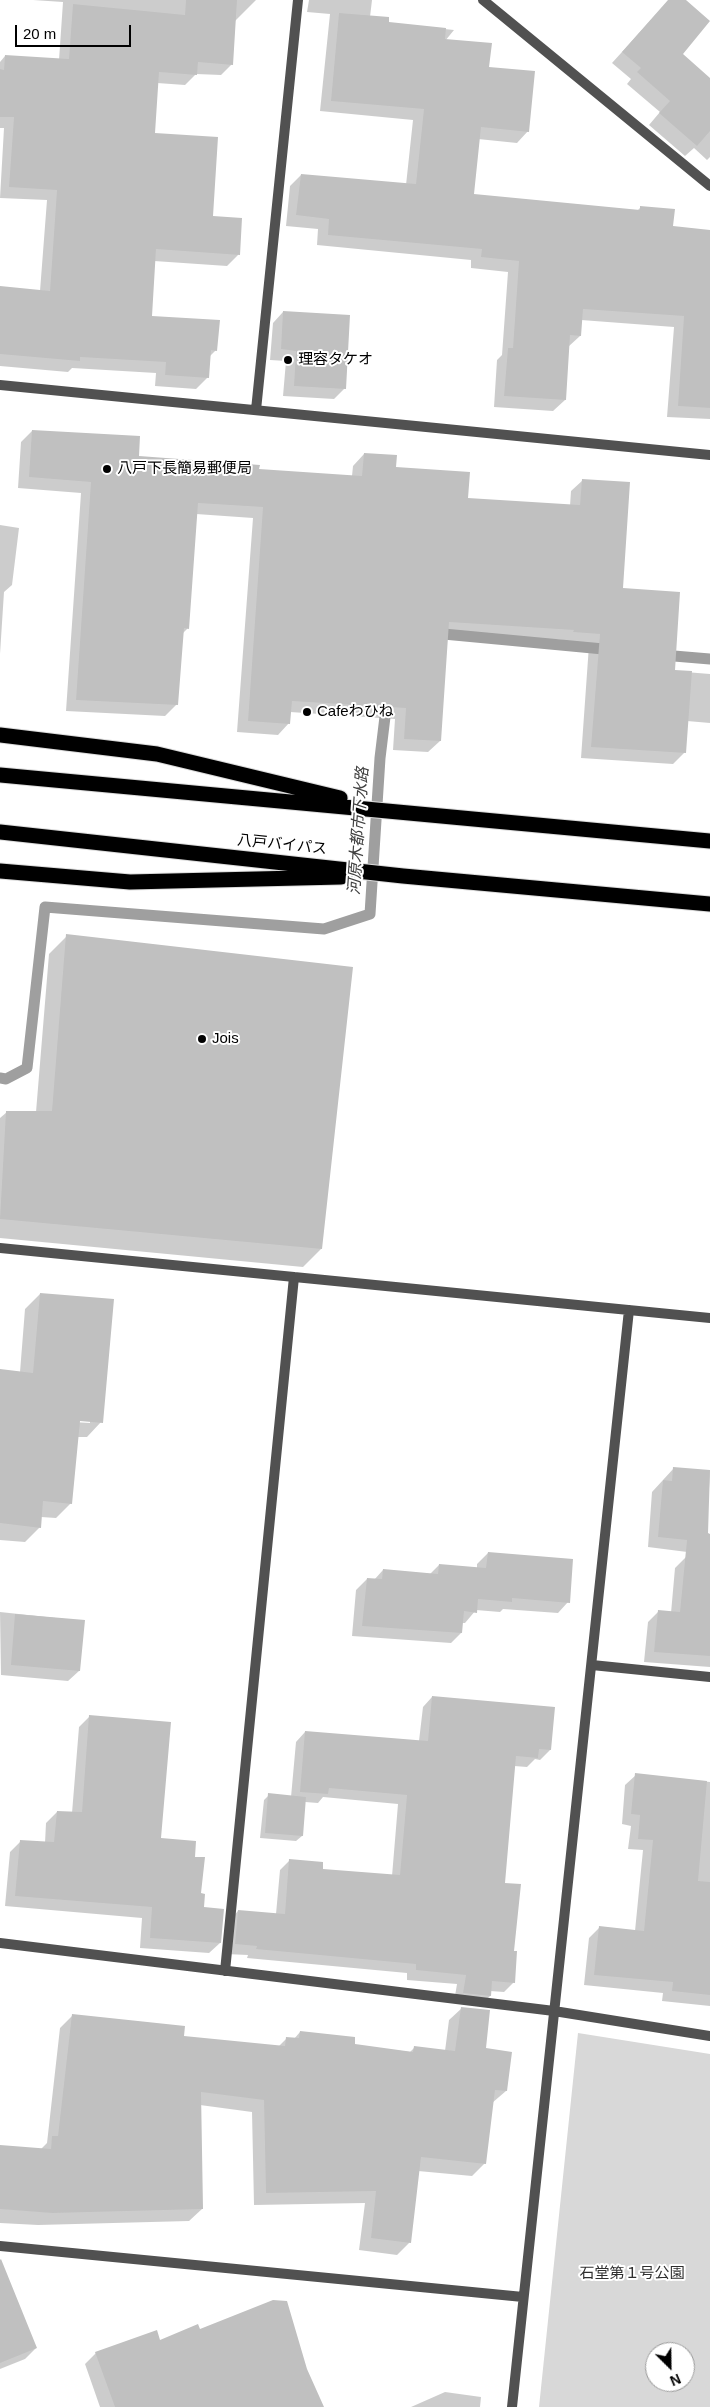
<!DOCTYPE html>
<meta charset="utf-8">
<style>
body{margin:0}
#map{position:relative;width:710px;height:2407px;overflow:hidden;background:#fff;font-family:Helvetica,sans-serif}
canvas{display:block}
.north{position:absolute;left:645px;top:2342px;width:50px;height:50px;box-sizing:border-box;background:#fff;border:1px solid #999;border-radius:50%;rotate:157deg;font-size:14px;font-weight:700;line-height:20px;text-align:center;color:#000}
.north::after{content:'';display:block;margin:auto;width:18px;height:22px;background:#000;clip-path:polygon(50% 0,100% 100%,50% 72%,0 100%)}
.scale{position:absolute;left:15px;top:25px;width:116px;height:22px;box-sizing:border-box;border:2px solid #000;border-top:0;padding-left:6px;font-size:15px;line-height:18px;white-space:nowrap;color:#000;-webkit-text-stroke:4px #fff;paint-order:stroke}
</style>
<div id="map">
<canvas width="710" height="2407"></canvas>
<div class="north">N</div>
<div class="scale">20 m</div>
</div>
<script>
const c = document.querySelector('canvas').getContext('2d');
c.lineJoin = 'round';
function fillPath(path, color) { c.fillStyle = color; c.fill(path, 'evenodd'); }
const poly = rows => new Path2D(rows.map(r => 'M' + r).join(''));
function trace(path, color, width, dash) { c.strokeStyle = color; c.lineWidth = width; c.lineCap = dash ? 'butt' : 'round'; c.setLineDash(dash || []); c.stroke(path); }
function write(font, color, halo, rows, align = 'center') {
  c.font = font + ' Helvetica,"Noto Sans JP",sans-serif'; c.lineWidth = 4; c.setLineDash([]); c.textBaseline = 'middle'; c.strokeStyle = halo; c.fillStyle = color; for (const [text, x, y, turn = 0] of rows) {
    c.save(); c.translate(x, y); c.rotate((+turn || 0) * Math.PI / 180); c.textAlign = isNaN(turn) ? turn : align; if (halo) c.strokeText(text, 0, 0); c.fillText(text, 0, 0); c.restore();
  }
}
fillPath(poly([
 [578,2033,710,2054,710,2407,539,2407],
 [655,2352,685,2352,685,2382,655,2382]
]), '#d8d8d8');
fillPath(poly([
 [33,0,256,0,235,21,232,64,221,75,196,74,185,85,157,83,154,134,212,217,241,219,238,255,227,266,154,261,151,317,216,350,209,357,208,377,196,389,155,386,156,373,72,368,68,372,0,366,0,287,40,291,47,200,0,198,4,128,0,128,0,62,5,56,59,60,63,2],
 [309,0,372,0,370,17,388,23,454,30,445,41,488,68,528,131,517,143,478,139,472,195,637,211,641,207,672,227,710,231,710,419,667,417,674,327,581,320,580,336,568,347,565,400,553,411,494,407,497,360,502,355,508,272,471,268,471,260,317,245,318,229,286,226,290,186,301,175,406,185,413,120,320,111,330,14,307,12],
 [669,0,684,0,681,54,710,79,710,157,707,160,694,148,685,156,649,125,660,112,627,84,631,79,612,63],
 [283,312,345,388,334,399,283,396,286,361,270,360,273,323],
 [32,431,137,457,258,470,352,476,353,466,364,454,467,500,570,506,571,491,583,480,622,589,673,671,710,674,710,723,687,721,685,752,673,764,581,758,589,645,563,643,563,640,447,633,440,741,428,752,393,750,395,719,290,712,289,723,278,735,237,732,253,518,196,514,188,628,182,634,177,704,165,716,66,711,81,493,18,488,21,442],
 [0,525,19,528,12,585,4,592,0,654],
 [67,936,321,1249,303,1267,0,1238,0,1118,7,1112,36,1112,49,954],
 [40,1294,101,1422,87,1437,77,1437,71,1503,56,1518,41,1517,40,1527,25,1542,0,1540,0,1370,20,1372,25,1309],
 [73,1420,90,1421,90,1423,73,1422],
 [674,1468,710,1471,706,1542,695,1553,648,1547,652,1492],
 [488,1553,568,1602,558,1613,503,1609,500,1612,476,1610,465,1623,462,1623,461,1633,451,1643,352,1636,356,1590,367,1579,374,1580,383,1570,430,1574,439,1565,477,1569,477,1564],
 [686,1557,710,1559,710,1667,644,1662,648,1622,658,1612,671,1613,675,1568],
 [0,1612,84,1621,79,1671,68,1681,1,1675],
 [432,1697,553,1708,550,1750,540,1760,535,1759,527,1767,514,1766,504,1884,513,1952,514,1982,504,1992,490,1991,490,1996,480,2006,454,2002,457,1984,407,1980,407,1973,247,1958,248,1955,225,1954,229,1921,238,1911,276,1914,280,1870,290,1860,321,1870,392,1876,398,1804,323,1797,318,1803,305,1802,302,1836,296,1841,260,1838,264,1800,269,1795,291,1797,296,1742,305,1732,419,1741,423,1707],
 [90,1716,160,1839,200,1894,203,1908,220,1943,209,1953,140,1948,142,1918,5,1906,10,1852,21,1841,45,1843,46,1823,57,1812,72,1813,79,1727],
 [636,1775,710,1782,710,2006,662,2001,663,1993,584,1985,589,1938,599,1928,635,1931,643,1850,628,1849,631,1826,622,1824,625,1785],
 [462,2008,506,2091,492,2103,485,2163,472,2176,418,2171,410,2242,397,2255,359,2250,365,2203,254,2205,252,2112,200,2105,202,2209,189,2221,38,2225,0,2223,0,2147,40,2150,47,2143,60,2028,73,2015,183,2037,278,2047,287,2038,294,2039,300,2032,353,2045,410,2052,415,2047,445,2051,449,2020],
 [0,2282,36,2348,25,2359,0,2369],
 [200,2331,306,2370,323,2407,100,2407,85,2364,96,2353,160,2342],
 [445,2392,481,2397,480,2407,411,2407]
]), '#0003');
trace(poly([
 [433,633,614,650],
 [662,655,710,659],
 [0,1078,6,1079,27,1068,45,907,324,929,370,914,380,758,388,692]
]), '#9f9f9f', 11);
fillPath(poly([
 [186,0,237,0,233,65,198,62,197,75,159,72,155,133,218,137,213,216,242,218,240,255,156,249,152,316,220,320,217,351,211,350,209,378,165,375,166,362,80,357,80,361,0,354,0,286,50,291,57,190,9,187,14,117,0,117,0,69,4,70,5,55,69,59,73,4,185,15],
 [668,0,686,0,710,21,683,54,710,78,710,131,697,146,659,113,670,101,637,72,641,68,622,52],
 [339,13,389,17,389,22,446,28,445,39,492,43,489,67,535,71,529,132,481,127,474,194,640,210,640,206,675,209,673,226,710,230,710,408,678,406,684,316,583,309,581,336,570,335,566,400,504,396,508,348,513,348,519,261,481,257,482,249,328,235,329,219,296,215,301,174,416,184,424,109,331,101],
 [283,311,350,315,346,389,294,386,296,351,281,349],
 [32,430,140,436,139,456,260,465,259,469,362,476,364,453,397,455,396,467,470,472,468,498,580,505,582,479,630,482,623,588,680,592,675,670,692,671,686,753,591,747,600,634,573,632,574,630,449,622,441,741,404,739,406,708,292,701,290,724,248,721,263,507,198,503,189,629,184,628,178,705,76,700,91,482,29,477],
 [66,934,353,967,322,1249,0,1219,6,1111,52,1111],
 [40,1293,114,1299,103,1423,80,1421,72,1504,43,1501,41,1528,0,1523,0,1369,33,1373],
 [673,1467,710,1470,708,1533,710,1534,710,1656,654,1652,658,1610,680,1612,687,1540,658,1537,663,1480,672,1481],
 [488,1552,573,1559,570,1603,512,1598,512,1602,478,1599,477,1613,464,1611,462,1633,362,1626,367,1578,382,1579,383,1569,438,1574,439,1564,486,1568],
 [15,1614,85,1620,80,1671,11,1665],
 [432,1696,555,1707,551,1750,539,1749,538,1758,516,1756,505,1883,521,1884,514,1951,517,1951,515,1983,492,1981,491,1996,463,1993,466,1975,416,1970,416,1964,256,1949,257,1946,235,1944,238,1910,285,1914,289,1859,323,1862,323,1869,400,1875,407,1795,329,1788,328,1794,300,1792,305,1731,428,1741],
 [89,1715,171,1722,161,1838,196,1841,195,1857,205,1857,201,1893,205,1894,204,1907,224,1909,221,1943,150,1938,152,1907,15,1896,20,1840,54,1842,57,1811,82,1812],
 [635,1773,707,1781,698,1881,710,1882,710,1995,672,1991,673,1982,594,1975,599,1926,644,1931,653,1840,638,1839,640,1815,631,1814],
 [268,1793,306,1797,303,1836,265,1833],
 [461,2007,490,2010,486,2048,512,2052,507,2091,495,2090,486,2164,421,2157,411,2243,371,2238,376,2191,266,2193,264,2100,201,2092,203,2209,52,2213,0,2209,0,2145,51,2149,52,2136,58,2136,72,2014,185,2026,184,2036,285,2046,286,2037,299,2038,300,2031,355,2037,355,2044,413,2052,414,2046,455,2051],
 [1,2259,37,2348,0,2363,0,2260],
 [273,2300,287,2301,307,2369,324,2407,115,2407,95,2352,157,2330,160,2340,198,2324,200,2329]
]), '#c0c0c0');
const highway = poly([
 [0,735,157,754,340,798],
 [0,775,710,841],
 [0,832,403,876,710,904],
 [0,871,130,882,341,877]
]);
trace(highway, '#dbdbdb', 17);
trace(poly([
 [483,0,710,186],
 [0,385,710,455],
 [256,410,298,0],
 [0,1248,710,1318],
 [592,1665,710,1677],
 [0,1943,554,2011,710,2036],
 [225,1971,294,1277],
 [0,2246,523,2297],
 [512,2407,629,1310]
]), '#515151', 10);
trace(highway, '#000', 15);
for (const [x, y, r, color] of [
 [288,360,5,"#000"],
 [107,469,5,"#000"],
 [307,712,5,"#000"],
 [202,1039,5,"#000"]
]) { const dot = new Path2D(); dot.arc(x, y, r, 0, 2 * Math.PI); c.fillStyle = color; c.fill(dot); trace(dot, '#fff', 2); }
write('15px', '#000', '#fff', [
 ["理容タケオ",298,360],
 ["八戸下長簡易郵便局",117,469],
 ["Cafeわひね",317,712],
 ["Jois",212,1039]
], 'left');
write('15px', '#000', '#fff', [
 ["八戸バイパス",282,845,6]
]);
write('15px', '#2f2f2f', '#fff', [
 ["石堂第１号公園",632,2274]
]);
write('italic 16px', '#404040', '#fff', [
 ["河原木都市下水路",359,831,-86]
]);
</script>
